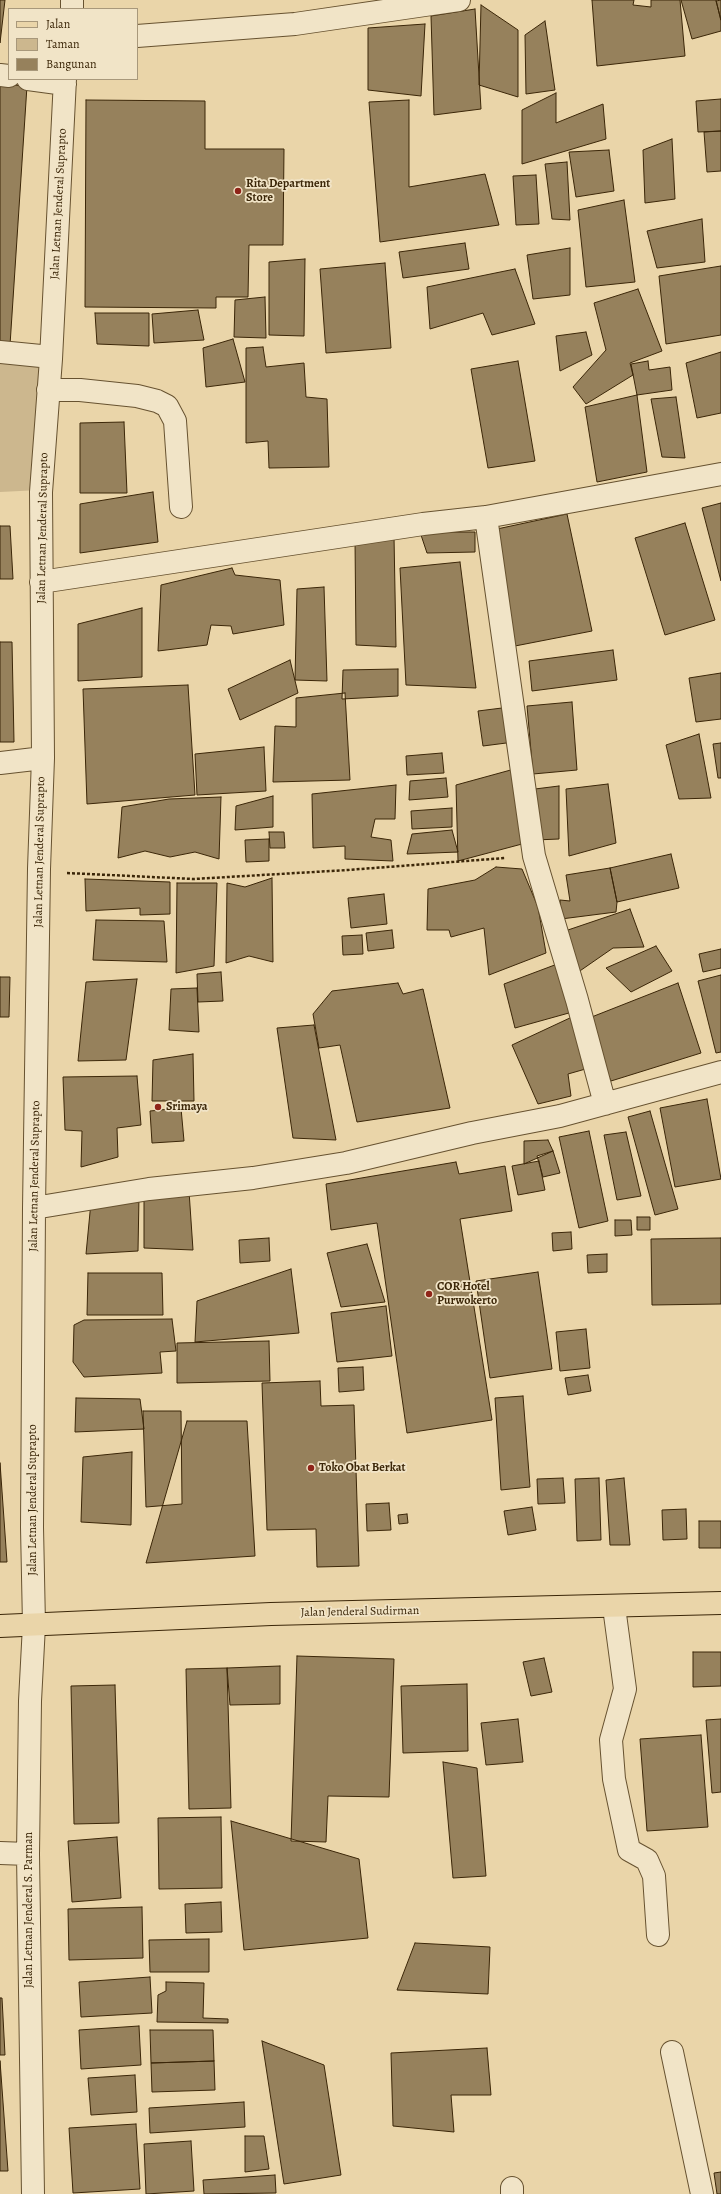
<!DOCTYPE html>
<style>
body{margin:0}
#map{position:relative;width:721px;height:2194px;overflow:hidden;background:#ead5a9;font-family:Alegreya,serif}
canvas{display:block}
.legend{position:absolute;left:8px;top:8px;width:130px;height:72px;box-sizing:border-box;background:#f1e4c7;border:1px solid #a8987b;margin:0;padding:5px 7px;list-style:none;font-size:12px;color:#3b2608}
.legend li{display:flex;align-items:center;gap:8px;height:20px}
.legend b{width:20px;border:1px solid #a8987b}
</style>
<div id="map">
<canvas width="721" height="2194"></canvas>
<ul class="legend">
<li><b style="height:5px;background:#ead5a9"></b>Jalan</li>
<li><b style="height:11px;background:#ccb78e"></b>Taman</li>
<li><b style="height:11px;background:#96815c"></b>Bangunan</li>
</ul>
</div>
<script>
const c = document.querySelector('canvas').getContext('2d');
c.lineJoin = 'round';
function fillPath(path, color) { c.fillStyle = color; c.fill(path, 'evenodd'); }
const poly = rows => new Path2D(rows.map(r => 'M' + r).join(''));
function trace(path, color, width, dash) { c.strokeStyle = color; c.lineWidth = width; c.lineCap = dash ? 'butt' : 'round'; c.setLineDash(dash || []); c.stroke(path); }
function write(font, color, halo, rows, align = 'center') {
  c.font = font + ' Alegreya,serif'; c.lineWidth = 3.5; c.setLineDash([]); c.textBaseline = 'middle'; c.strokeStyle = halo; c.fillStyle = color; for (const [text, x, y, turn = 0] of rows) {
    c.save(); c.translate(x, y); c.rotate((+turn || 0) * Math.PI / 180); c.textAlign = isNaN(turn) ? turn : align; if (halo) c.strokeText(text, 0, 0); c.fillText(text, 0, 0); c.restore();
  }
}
fillPath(poly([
 [0,354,49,357,40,490,0,492]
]), '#ccb78e');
const building = poly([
 [0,0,5,0,0,43,0,0],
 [592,0,634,0,633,5,651,7,651,0,680,0,685,56,597,66,592,0],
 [681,0,716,0,721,21,721,31,692,39,681,0],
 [721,0,721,20,716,1,721,0],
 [481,5,518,30,518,97,479,85,481,5],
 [475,9,481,109,434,115,431,16,475,9],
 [545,21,555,90,526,94,525,35,545,21],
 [425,24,421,96,368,90,368,28,425,24],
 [0,84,27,86,10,345,0,344,0,84],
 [556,93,556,123,603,104,606,139,522,164,522,110,556,93],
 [721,99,721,131,698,132,696,101,721,99],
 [86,100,205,101,205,149,284,149,283,245,249,245,248,297,216,297,216,308,85,307,86,100],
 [409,100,409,187,485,174,499,225,380,242,369,102,409,100],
 [721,131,721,171,707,172,704,132,721,131],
 [672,139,675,199,645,203,643,150,672,139],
 [609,150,614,191,576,197,569,152,609,150],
 [567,162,570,220,552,219,545,164,567,162],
 [536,175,539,224,516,225,513,176,536,175],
 [624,200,635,282,586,287,578,210,624,200],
 [702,219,705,262,657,268,647,231,702,219],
 [465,243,469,269,403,278,399,252,465,243],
 [570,248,570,295,533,299,527,255,570,248],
 [305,259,304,336,269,335,269,262,305,259],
 [385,263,391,348,326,353,320,269,385,263],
 [721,266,721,335,666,344,659,276,721,266],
 [515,269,535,324,492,335,483,313,430,329,427,287,515,269],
 [638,289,662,351,630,363,633,375,586,404,573,387,606,350,594,303,638,289],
 [265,297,266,338,234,337,235,300,265,297],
 [198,310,204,340,154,343,152,314,198,310],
 [95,313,149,313,149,346,97,344,95,313],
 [586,332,592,355,560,371,556,336,586,332],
 [233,339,245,382,206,387,203,348,233,339],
 [263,347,266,367,304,363,306,397,327,399,329,467,269,468,268,441,246,443,246,348,263,347],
 [721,352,721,413,697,418,686,363,721,352],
 [518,361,535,461,488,468,471,369,518,361],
 [648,361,649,370,670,367,672,390,637,395,631,364,648,361],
 [637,395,647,472,597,482,585,407,637,395],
 [676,397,685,458,662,457,651,399,676,397],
 [124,422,127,493,80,493,80,423,124,422],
 [153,492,158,542,80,553,80,504,153,492],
 [721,503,721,581,702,508,721,503],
 [567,514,592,631,515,646,497,529,567,514],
 [685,523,715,620,665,635,635,538,685,523],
 [0,526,10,526,13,579,0,579,0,526],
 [420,532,475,532,475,552,427,553,420,532],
 [394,536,396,647,356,645,355,540,394,536],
 [460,562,476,688,406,685,400,568,460,562],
 [232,568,235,575,280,580,284,625,233,634,231,626,211,625,207,645,158,651,161,585,232,568],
 [324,587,327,681,295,680,297,589,324,587],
 [142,608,142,677,78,681,78,624,142,608],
 [0,642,12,642,14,742,0,742,0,642],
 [613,650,617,680,532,691,529,661,613,650],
 [290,660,298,693,240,720,228,689,290,660],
 [398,669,398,696,342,699,343,670,398,669],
 [721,673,721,719,696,722,689,678,721,673],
 [188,685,195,795,87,804,83,689,188,685],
 [345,693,350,780,273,782,275,726,296,727,296,698,345,693],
 [572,702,577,770,533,774,527,706,572,702],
 [510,707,514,742,483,746,478,711,510,707],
 [699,734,711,798,679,799,666,745,699,734],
 [721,743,721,778,718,778,713,744,721,743],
 [264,747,266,791,197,795,195,754,264,747],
 [442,753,444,773,407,775,406,756,442,753],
 [518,768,522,844,458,861,456,785,518,768],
 [446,778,448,797,409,800,410,781,446,778],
 [608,784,616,843,569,856,566,789,608,784],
 [396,785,395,819,375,819,371,837,391,840,393,861,345,859,345,846,313,848,312,794,396,785],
 [559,786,559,839,535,840,535,789,559,786],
 [273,796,273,827,235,830,236,806,273,796],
 [221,797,219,859,195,852,170,857,145,851,118,858,122,807,169,799,221,797],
 [452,808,452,827,412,829,411,811,452,808],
 [452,830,458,852,407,854,412,834,452,830],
 [269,832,284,832,285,848,270,848,269,832],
 [269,839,269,861,246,862,245,840,269,839],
 [671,854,679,888,617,902,610,868,671,854],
 [496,867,522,869,538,907,546,953,489,975,484,928,451,937,449,930,427,930,428,889,475,880,496,867],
 [610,868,617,902,616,912,561,919,560,900,570,901,566,875,610,868],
 [272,878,273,962,249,956,226,963,227,883,245,887,272,878],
 [85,879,170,882,170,914,140,915,140,908,86,911,85,879],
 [177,883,217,883,214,966,176,973,177,883],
 [384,894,387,924,351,928,348,898,384,894],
 [630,909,644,947,613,948,574,975,565,931,630,909],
 [96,920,164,921,167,962,93,960,96,920],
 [392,930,394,948,368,951,366,933,392,930],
 [362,935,363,954,343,955,342,936,362,935],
 [656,946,672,971,631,992,606,968,656,946],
 [721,949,721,968,703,972,699,954,721,949],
 [560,963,576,1011,515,1028,504,984,560,963],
 [221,972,223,1001,198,1002,197,974,221,972],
 [721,975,721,1052,716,1053,698,981,721,975],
 [0,977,10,977,9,1017,0,1017,0,977],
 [137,979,126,1060,78,1061,86,982,137,979],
 [398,983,403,994,423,989,450,1108,357,1122,340,1045,319,1048,313,1014,332,991,398,983],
 [678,983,701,1053,611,1081,584,1020,678,983],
 [197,988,199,1032,169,1030,171,989,197,988],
 [572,1017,589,1068,568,1074,571,1096,538,1104,512,1045,572,1017],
 [314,1025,336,1140,293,1138,277,1028,314,1025],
 [193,1054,194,1101,152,1101,153,1060,193,1054],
 [137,1076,141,1125,117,1128,118,1157,81,1167,82,1131,65,1130,63,1077,137,1076],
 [707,1099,721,1179,675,1187,660,1108,707,1099],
 [181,1108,184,1141,152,1143,150,1111,181,1108],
 [650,1111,678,1209,655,1215,628,1117,650,1111],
 [589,1131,608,1221,579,1228,559,1137,589,1131],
 [626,1132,641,1196,617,1200,604,1135,626,1132],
 [548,1140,553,1151,524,1164,524,1141,548,1140],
 [553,1151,560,1173,543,1177,537,1156,553,1151],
 [539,1161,545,1190,518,1195,512,1166,539,1161],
 [456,1162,459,1174,505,1166,512,1211,460,1219,492,1420,407,1433,377,1223,331,1230,326,1184,456,1162],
 [189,1191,193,1250,144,1248,144,1195,189,1191],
 [139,1196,138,1251,86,1254,91,1202,139,1196],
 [637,1217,650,1217,650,1230,637,1230,637,1217],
 [615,1220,631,1220,632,1235,615,1236,615,1220],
 [571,1232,572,1249,553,1251,552,1233,571,1232],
 [269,1238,270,1261,240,1263,239,1240,269,1238],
 [721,1238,721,1304,652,1305,651,1239,721,1238],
 [367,1244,385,1302,341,1307,327,1253,367,1244],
 [607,1254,607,1272,588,1273,587,1255,607,1254],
 [291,1269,299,1333,195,1342,197,1301,291,1269],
 [538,1272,552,1369,490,1378,476,1281,538,1272],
 [88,1273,162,1273,163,1315,87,1315,88,1273],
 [386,1306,392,1356,337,1362,331,1313,386,1306],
 [172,1319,176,1351,160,1352,162,1373,84,1377,73,1362,74,1325,84,1320,172,1319],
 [586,1329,590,1368,560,1371,556,1332,586,1329],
 [269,1341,270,1381,177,1383,177,1343,269,1341],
 [363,1367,364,1390,339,1392,338,1368,363,1367],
 [588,1375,591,1391,568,1395,565,1378,588,1375],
 [320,1381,321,1406,354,1405,359,1566,317,1567,316,1529,267,1530,262,1383,320,1381],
 [523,1396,530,1487,501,1490,495,1398,523,1396],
 [76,1398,140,1399,144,1429,75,1432,76,1398],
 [143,1411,181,1411,182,1504,146,1507,143,1411],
 [187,1421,247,1421,255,1556,146,1563,187,1421],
 [132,1452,131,1525,81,1522,83,1457,132,1452],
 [0,1463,7,1562,0,1562,0,1463],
 [563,1478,565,1503,538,1504,537,1479,563,1478],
 [599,1478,601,1540,577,1541,575,1479,599,1478],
 [624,1478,630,1545,610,1545,606,1480,624,1478],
 [389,1503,391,1530,367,1531,366,1504,389,1503],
 [532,1507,536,1530,508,1535,504,1511,532,1507],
 [686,1509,687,1539,663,1540,662,1510,686,1509],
 [407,1514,408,1523,399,1524,398,1515,407,1514],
 [699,1521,721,1521,721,1548,699,1548,699,1521],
 [693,1652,721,1652,721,1686,693,1687,693,1652],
 [297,1656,394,1659,389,1797,328,1796,326,1842,291,1841,297,1656],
 [544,1658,552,1692,531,1696,523,1662,544,1658],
 [280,1666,280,1704,230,1705,227,1668,280,1666],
 [227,1668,231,1808,189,1809,186,1669,227,1668],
 [467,1684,468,1751,403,1753,401,1686,467,1684],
 [115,1685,119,1823,74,1824,71,1686,115,1685],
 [518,1719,523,1762,486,1765,481,1723,518,1719],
 [721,1719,721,1792,712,1793,706,1720,721,1719],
 [701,1735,708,1827,647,1831,640,1739,701,1735],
 [443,1762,477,1768,486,1876,453,1878,443,1762],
 [221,1817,222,1888,159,1889,158,1818,221,1817],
 [231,1821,359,1859,368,1938,244,1950,231,1821],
 [117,1837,121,1898,72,1902,68,1841,117,1837],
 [221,1902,222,1932,186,1933,185,1904,221,1902],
 [142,1907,143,1958,69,1960,68,1909,142,1907],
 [209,1939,209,1972,150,1972,149,1940,209,1939],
 [415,1943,490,1947,488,1994,397,1990,415,1943],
 [150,1977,152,2013,81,2017,79,1982,150,1977],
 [166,1982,204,1983,203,2018,228,2019,228,2023,157,2022,158,1995,166,1991,166,1982],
 [0,1998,2,1998,5,2055,0,2055,0,1998],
 [139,2026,141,2065,81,2069,79,2030,139,2026],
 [150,2030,213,2030,214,2061,151,2063,150,2030],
 [262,2041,324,2065,341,2175,284,2184,262,2041],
 [487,2048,491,2095,451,2095,454,2132,393,2126,391,2053,487,2048],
 [0,2061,8,2171,0,2171,0,2061],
 [214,2061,215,2090,152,2092,151,2063,214,2061],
 [135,2075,137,2112,91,2115,88,2078,135,2075],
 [244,2102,245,2127,150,2133,149,2108,244,2102],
 [136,2124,140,2189,73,2193,69,2128,136,2124],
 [245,2136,264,2136,269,2169,245,2172,245,2136],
 [191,2141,194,2191,146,2194,144,2144,191,2141],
 [721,2172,721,2194,717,2194,714,2173,721,2172],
 [275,2175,276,2193,204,2194,203,2180,275,2175]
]);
fillPath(building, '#96815c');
trace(building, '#3b2608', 1);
const minor = poly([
 [72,9,72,0],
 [137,36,295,24,459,0],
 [0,75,9,76],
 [28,79,65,84],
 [0,352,51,357],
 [48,390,80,390,137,396,157,401,167,406,175,421,181,507],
 [486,517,534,856,577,1000,605,1104],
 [41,582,423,524,486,517,721,474],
 [0,763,43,758],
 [34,1208,149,1189,253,1178,346,1163,472,1133,560,1116,721,1072],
 [614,1607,625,1689,611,1740,614,1779,629,1850,647,1860,654,1876,658,1935],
 [0,1853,28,1854],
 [672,2052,702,2194],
 [512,2188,512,2194],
 [33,2194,28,1854,30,1701,34,1625,32,1527,34,1208,39,869,43,758,41,492,51,359,65,79]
]);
const major = poly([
 [0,1626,271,1614,721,1603]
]);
trace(minor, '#675230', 24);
trace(major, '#3b2608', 24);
trace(poly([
 [67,873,194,879,348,870,505,858]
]), '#3b2608', 2.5, [3, 2]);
trace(minor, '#f1e4c7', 22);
trace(major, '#ead5a9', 22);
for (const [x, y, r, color] of [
 [238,191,4,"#8f2418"],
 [158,1107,4,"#8f2418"],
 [429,1294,4,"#8f2418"],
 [311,1468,4,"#8f2418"]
]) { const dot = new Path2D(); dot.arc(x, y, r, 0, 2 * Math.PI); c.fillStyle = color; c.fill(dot); trace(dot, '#f1e4c7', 1.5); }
write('bold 12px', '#3b2608', '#f1e4c7', [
 ["Rita Department",246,184],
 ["Store",246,198],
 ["Srimaya",166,1107],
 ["COR Hotel",437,1287],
 ["Purwokerto",437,1301],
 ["Toko Obat Berkat",319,1468]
], 'left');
write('12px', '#3b2608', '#f1e4c7', [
 ["Jalan Letnan Jenderal Suprapto",59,204,-87],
 ["Jalan Letnan Jenderal Suprapto",43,528,-89],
 ["Jalan Letnan Jenderal Suprapto",40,852,-89],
 ["Jalan Letnan Jenderal Suprapto",35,1176,-89],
 ["Jalan Letnan Jenderal Suprapto",33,1500,-90],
 ["Jalan Jenderal Sudirman",360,1612,-1],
 ["Jalan Letnan Jenderal S. Parman",29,1910,-90]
]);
</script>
